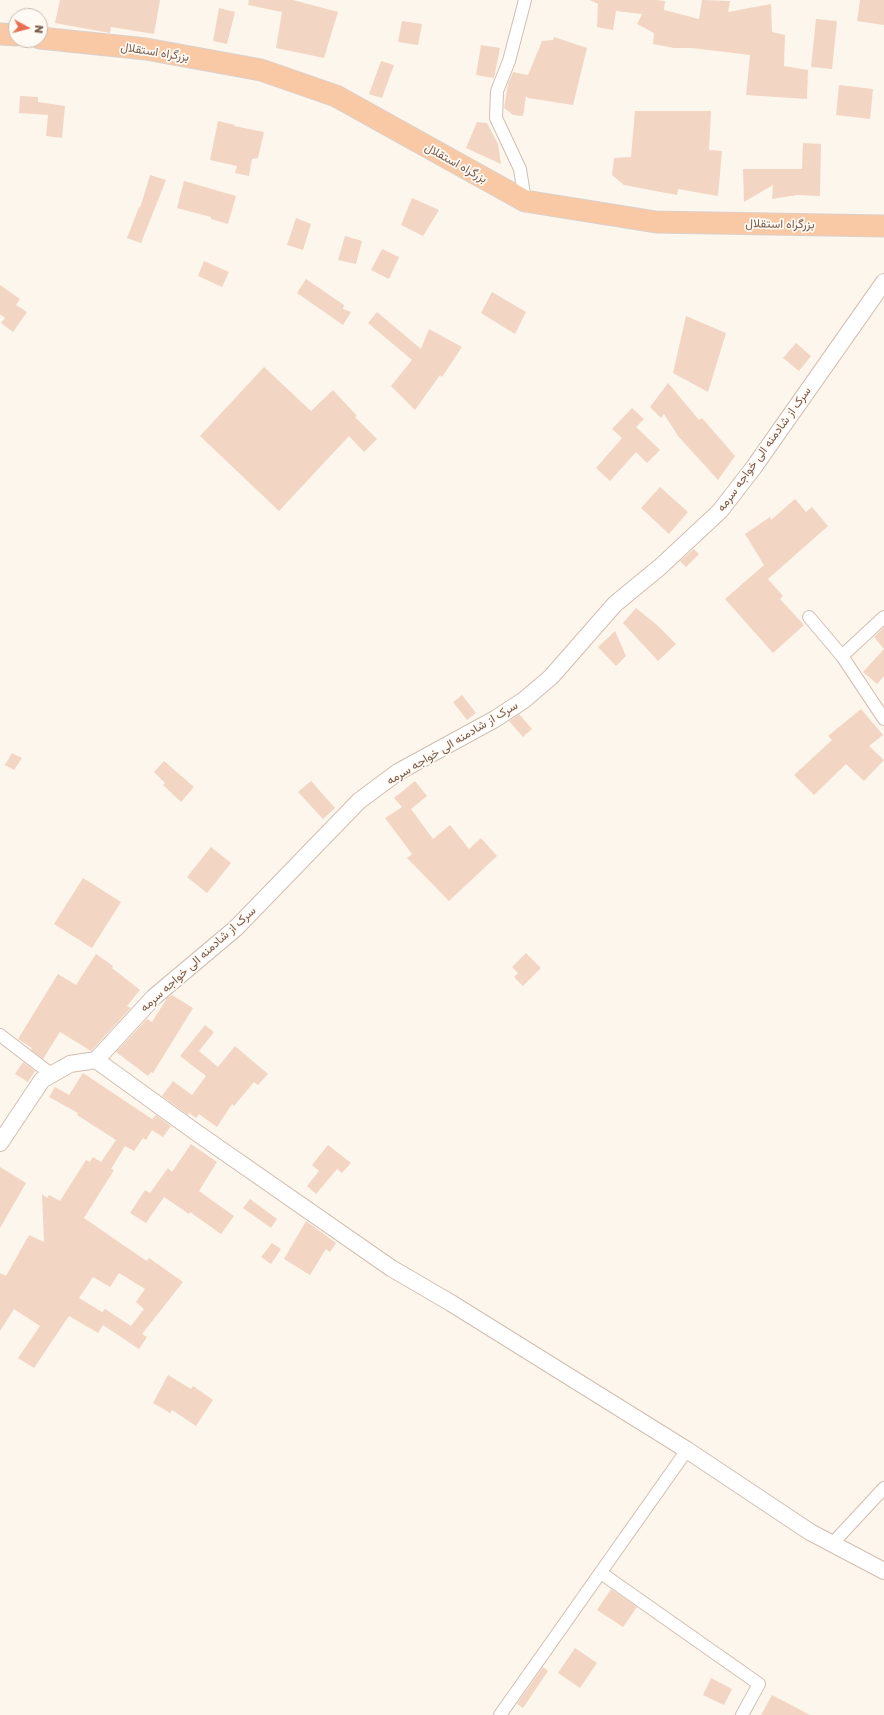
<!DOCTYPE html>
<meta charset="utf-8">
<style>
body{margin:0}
#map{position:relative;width:884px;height:1715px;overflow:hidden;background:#fdf6ec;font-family:"Golos Text",sans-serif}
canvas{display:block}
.north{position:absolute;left:8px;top:8px;width:40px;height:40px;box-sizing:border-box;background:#fffaf3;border:1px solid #cabbb1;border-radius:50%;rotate:97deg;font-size:11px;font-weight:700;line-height:16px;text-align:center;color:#7a5c4d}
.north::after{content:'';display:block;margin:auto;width:14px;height:18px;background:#e76f51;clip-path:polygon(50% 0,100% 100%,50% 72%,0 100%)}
</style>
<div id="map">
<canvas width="884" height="1715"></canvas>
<div class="north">N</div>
</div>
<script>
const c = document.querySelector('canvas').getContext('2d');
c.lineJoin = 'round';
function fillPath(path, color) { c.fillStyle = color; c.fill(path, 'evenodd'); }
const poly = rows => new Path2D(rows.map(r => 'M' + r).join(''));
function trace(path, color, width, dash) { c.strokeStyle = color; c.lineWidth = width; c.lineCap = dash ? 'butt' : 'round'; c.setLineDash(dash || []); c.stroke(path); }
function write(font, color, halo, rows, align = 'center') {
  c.font = font + ' "Golos Text",Vazirmatn,sans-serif'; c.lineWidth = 3.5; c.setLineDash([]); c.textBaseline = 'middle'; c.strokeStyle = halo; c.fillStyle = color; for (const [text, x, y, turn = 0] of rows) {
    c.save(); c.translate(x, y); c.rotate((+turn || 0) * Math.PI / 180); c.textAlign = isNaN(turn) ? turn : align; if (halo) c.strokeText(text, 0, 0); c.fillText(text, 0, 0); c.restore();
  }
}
fillPath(poly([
 [60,0,160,0,154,34,111,27,110,33,55,23],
 [249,0,293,0,338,12,324,58,276,48,282,12,248,5],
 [590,0,656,0,665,1,664,10,699,19,702,0,730,1,728,12,771,4,772,32,785,35,784,66,808,70,807,99,746,95,750,55,692,48,674,48,653,44,654,33,637,24,642,14,616,11,613,30,597,27,598,4],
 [860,0,884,0,884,25,857,21],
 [219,8,235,12,227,44,213,41],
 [816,19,837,21,832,69,811,67],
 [402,21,422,24,418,45,398,42],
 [554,37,587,48,573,105,528,98,526,96,523,116,513,115,504,108,508,84,513,72,528,75,542,41,553,40],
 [481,45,500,48,494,78,476,75],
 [381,61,394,65,382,98,369,94],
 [839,85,873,89,870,119,836,115],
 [20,96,38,97,38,102,65,106,62,138,46,136,48,115,19,113],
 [635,111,711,111,709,150,722,151,718,196,678,189,677,195,624,185,612,175,614,158,631,157],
 [218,121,235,125,234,126,264,132,258,158,252,159,249,176,235,173,237,166,210,160],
 [477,122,487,123,498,144,501,164,466,148],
 [803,143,821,144,820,196,797,195,772,199,773,185,744,202,743,169,802,169],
 [150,175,166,180,141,243,127,238,139,207,140,208],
 [184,181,236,196,228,224,211,219,211,217,177,208],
 [412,198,439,210,423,236,401,225],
 [296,218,311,224,303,250,287,245],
 [345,236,362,241,356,264,338,260],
 [382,249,399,257,389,279,371,270],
 [204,261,229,272,222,287,198,276],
 [306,279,344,305,343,309,351,312,343,325,297,293],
 [0,285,20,299,16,305,27,312,13,332,1,323,5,318,0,314],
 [492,292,526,312,515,334,481,313],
 [377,312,421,349,429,329,462,347,442,377,440,375,415,410,391,386,412,360,368,323],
 [686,316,726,333,708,392,673,373],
 [796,343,811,356,799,371,783,358],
 [264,367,311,411,333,390,357,416,355,417,377,439,364,452,349,436,279,511,200,436],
 [668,383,699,420,702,418,735,456,718,480,678,436,664,414,661,418,650,407],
 [632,408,644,419,636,427,660,450,647,463,636,452,610,481,596,468,622,438,612,429],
 [660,487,688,512,669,534,641,508],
 [795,499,806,512,812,507,828,526,768,579,783,596,780,599,804,625,773,653,725,599,764,565,745,534,770,517,771,520],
 [694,549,699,554,686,567,680,561],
 [636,608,657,625,676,644,658,661,623,623],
 [884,627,884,676,877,684,863,672,884,649,874,637],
 [615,631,626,656,616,666,598,647],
 [462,695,476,713,467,720,453,702],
 [861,709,883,735,869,746,884,760,864,781,846,764,814,795,794,775,832,740,828,736],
 [519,714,532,729,523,737,509,721],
 [12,753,22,758,14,770,5,765],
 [164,761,194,787,181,802,163,785,165,783,154,772],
 [311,781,335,808,323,819,298,792],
 [415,781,427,796,411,809,433,839,450,825,469,849,481,838,497,856,449,901,407,858,412,854,385,818,402,807,394,798],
 [211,847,231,863,207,893,187,877],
 [83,878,121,902,92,948,54,924],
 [526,953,541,968,523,986,514,977,518,973,512,967],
 [96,954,113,966,112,968,140,990,127,1006,131,1008,91,1051,60,1032,43,1059,31,1050,32,1048,18,1039,58,974,76,985],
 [172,995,193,1008,153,1073,151,1072,148,1076,116,1052,147,1019,152,1022,167,998],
 [205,1025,214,1032,199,1051,218,1067,235,1046,268,1074,258,1085,254,1082,234,1106,232,1104,217,1127,199,1114,196,1118,189,1113,188,1115,162,1096,173,1081,192,1095,206,1076,180,1056],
 [23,1062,35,1071,28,1082,15,1074],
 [83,1073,152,1119,156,1115,171,1126,163,1137,152,1130,146,1140,143,1138,134,1151,125,1146,111,1169,114,1170,84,1218,126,1247,147,1261,149,1258,183,1282,142,1334,147,1337,139,1349,103,1325,98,1333,69,1316,34,1368,18,1358,40,1326,14,1309,0,1331,0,1273,6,1276,29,1235,44,1242,42,1194,47,1198,49,1195,60,1201,86,1160,90,1162,93,1157,101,1162,116,1140,77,1115,78,1113,49,1097,55,1087,69,1095],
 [119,1273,145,1289,136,1302,144,1309,131,1326,105,1309,102,1312,79,1298,93,1277,110,1287],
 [191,1144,217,1162,199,1191,234,1216,221,1234,190,1212,189,1214,164,1197,146,1223,130,1213,145,1190,150,1193,168,1168,172,1172],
 [328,1145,351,1163,342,1173,337,1169,316,1194,307,1186,319,1171,312,1165],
 [0,1167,26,1183,0,1228],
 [250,1199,277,1219,271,1228,243,1208],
 [306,1221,336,1243,330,1252,326,1249,310,1275,284,1259],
 [272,1243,281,1249,271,1264,261,1257],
 [168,1375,191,1389,193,1386,213,1400,196,1426,172,1410,170,1413,153,1403],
 [611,1589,637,1607,623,1627,597,1610],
 [575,1648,597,1663,580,1688,558,1673],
 [543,1667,548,1671,523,1708,517,1704],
 [711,1678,732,1689,724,1705,703,1695],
 [772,1695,810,1715,761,1715]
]), '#f3d5c3');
const minor = poly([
 [525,201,520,169,496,118,497,91,509,61,525,0],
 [809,617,842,656,884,719],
 [842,656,884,617],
 [0,1035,51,1074],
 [832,1544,884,1488],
 [601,1573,759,1684,742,1715],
 [500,1715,687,1450]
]);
const tertiary = poly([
 [96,1060,197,1133,391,1268,451,1303,687,1450,810,1532,884,1571],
 [0,1143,42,1080,70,1064,96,1060,154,997,236,928,359,801,398,772,495,719,524,700,551,677,615,604,660,567,720,511,754,467,884,282]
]);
const trunk = poly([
 [0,34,16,35],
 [40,38,146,49,261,70,336,96,525,201,656,222,884,226]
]);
trace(minor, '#d1beb0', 14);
trace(tertiary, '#d1beb0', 18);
trace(trunk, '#dad1cd', 23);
trace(minor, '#fff', 12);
trace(tertiary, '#fff', 16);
trace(trunk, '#f9c8a4', 21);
write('12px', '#7a5c4d', '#fffaf3', [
 ["بزرگراه استقلال",155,52,9],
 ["بزرگراه استقلال",456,163,29],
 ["بزرگراه استقلال",780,224,1],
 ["سرک از شادمنه الی خواجه سرمه",764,449,-54],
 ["سرک از شادمنه الی خواجه سرمه",452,743,-31],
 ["سرک از شادمنه الی خواجه سرمه",198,959,-42]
]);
</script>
